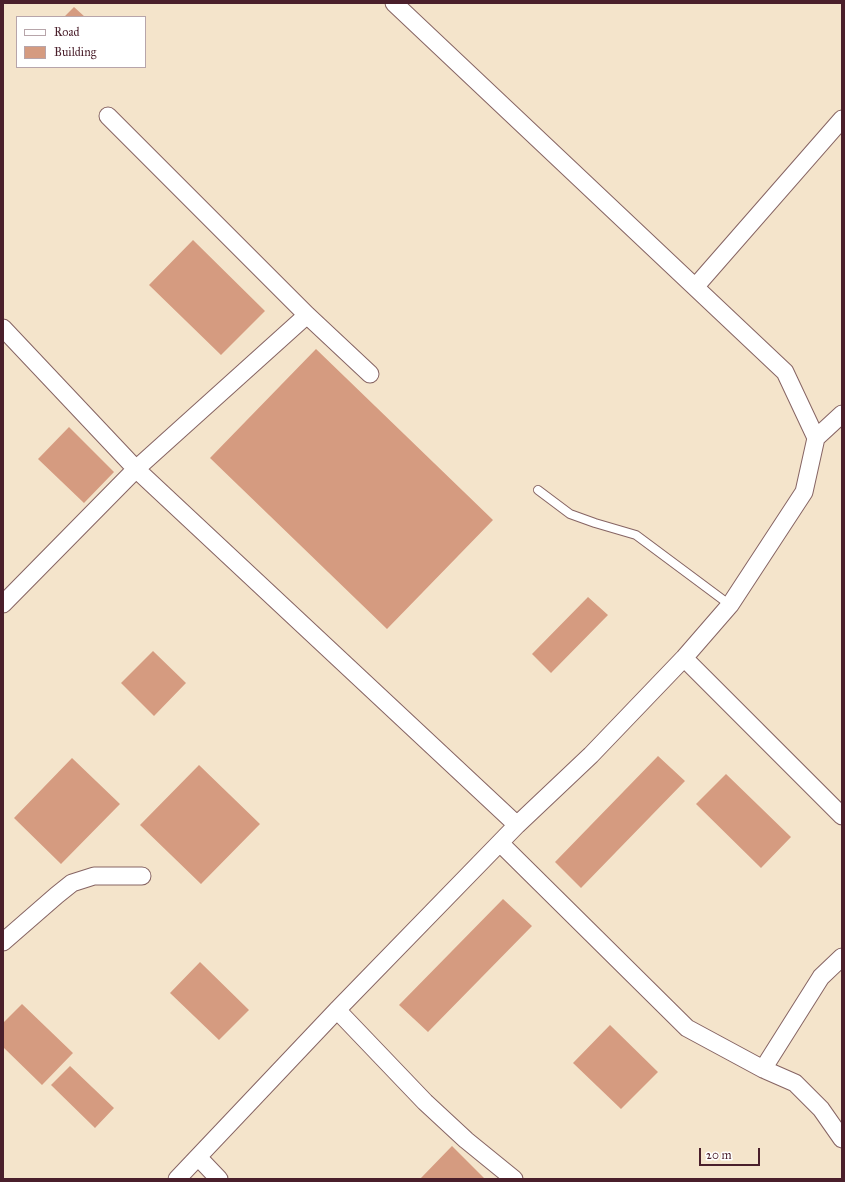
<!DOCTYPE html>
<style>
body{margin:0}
#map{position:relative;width:845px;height:1182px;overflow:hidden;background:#f4e4cb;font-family:"IM FELL Great Primer",serif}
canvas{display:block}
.frame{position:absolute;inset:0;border:4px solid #4a1f2b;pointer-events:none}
.legend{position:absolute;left:16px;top:16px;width:130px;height:52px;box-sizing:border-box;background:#fff;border:1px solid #b7a5aa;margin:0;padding:5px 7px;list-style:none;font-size:12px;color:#4a1f2b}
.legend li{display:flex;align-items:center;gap:8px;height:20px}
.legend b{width:20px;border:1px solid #b7a5aa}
.scale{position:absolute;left:699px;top:1148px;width:61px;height:18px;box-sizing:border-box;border:2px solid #4a1f2b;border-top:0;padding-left:5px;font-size:12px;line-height:14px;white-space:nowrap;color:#4a1f2b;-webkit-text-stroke:3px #fff;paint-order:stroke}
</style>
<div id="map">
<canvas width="845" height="1182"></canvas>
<div class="frame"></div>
<ul class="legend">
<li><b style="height:5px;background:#fff"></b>Road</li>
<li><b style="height:11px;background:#d59b80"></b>Building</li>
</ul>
<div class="scale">20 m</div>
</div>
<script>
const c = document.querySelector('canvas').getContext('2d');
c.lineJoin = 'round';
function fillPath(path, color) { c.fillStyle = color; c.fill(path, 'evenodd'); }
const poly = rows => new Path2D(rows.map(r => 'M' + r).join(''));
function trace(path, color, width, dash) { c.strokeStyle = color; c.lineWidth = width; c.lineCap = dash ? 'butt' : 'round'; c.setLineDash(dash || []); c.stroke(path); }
fillPath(poly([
 [74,7,85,17,64,17],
 [193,240,265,311,221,355,149,285],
 [316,349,493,520,387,629,210,458],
 [69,427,114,472,84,503,38,459],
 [588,597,608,615,551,673,532,654],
 [153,651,186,683,154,716,121,683],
 [658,756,685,781,581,888,555,862],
 [72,758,120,804,61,864,14,818],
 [199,765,260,824,201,884,140,825],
 [726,774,791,837,761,868,696,804],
 [503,899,532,926,428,1032,399,1005],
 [200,962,249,1010,219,1040,170,993],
 [22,1004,73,1053,42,1085,3,1047,3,1023],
 [610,1025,658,1072,621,1109,573,1063],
 [70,1066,114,1108,95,1128,51,1085],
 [452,1146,485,1179,420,1179]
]), '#d59b80');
const lane = poly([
 [538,490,570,514,595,523,636,535,730,605]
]);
const street = poly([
 [394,3,785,372,816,438],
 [108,116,307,315,370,374],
 [696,286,842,119],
 [3,328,136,469,517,825],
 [3,604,136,469,307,315],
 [684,658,842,816],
 [500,843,687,1028,763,1069,795,1083,821,1109,842,1139],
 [3,942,57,895,72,883,94,876,142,876],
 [337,1010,425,1102,466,1140,514,1179],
 [763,1069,821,977,842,957],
 [198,1157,219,1179],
 [177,1179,337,1010,517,825,591,755,684,658,730,605,804,492,816,438,842,414]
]);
trace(lane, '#866463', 10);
trace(street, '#866463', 19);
trace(lane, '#fff', 8);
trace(street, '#fff', 17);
</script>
